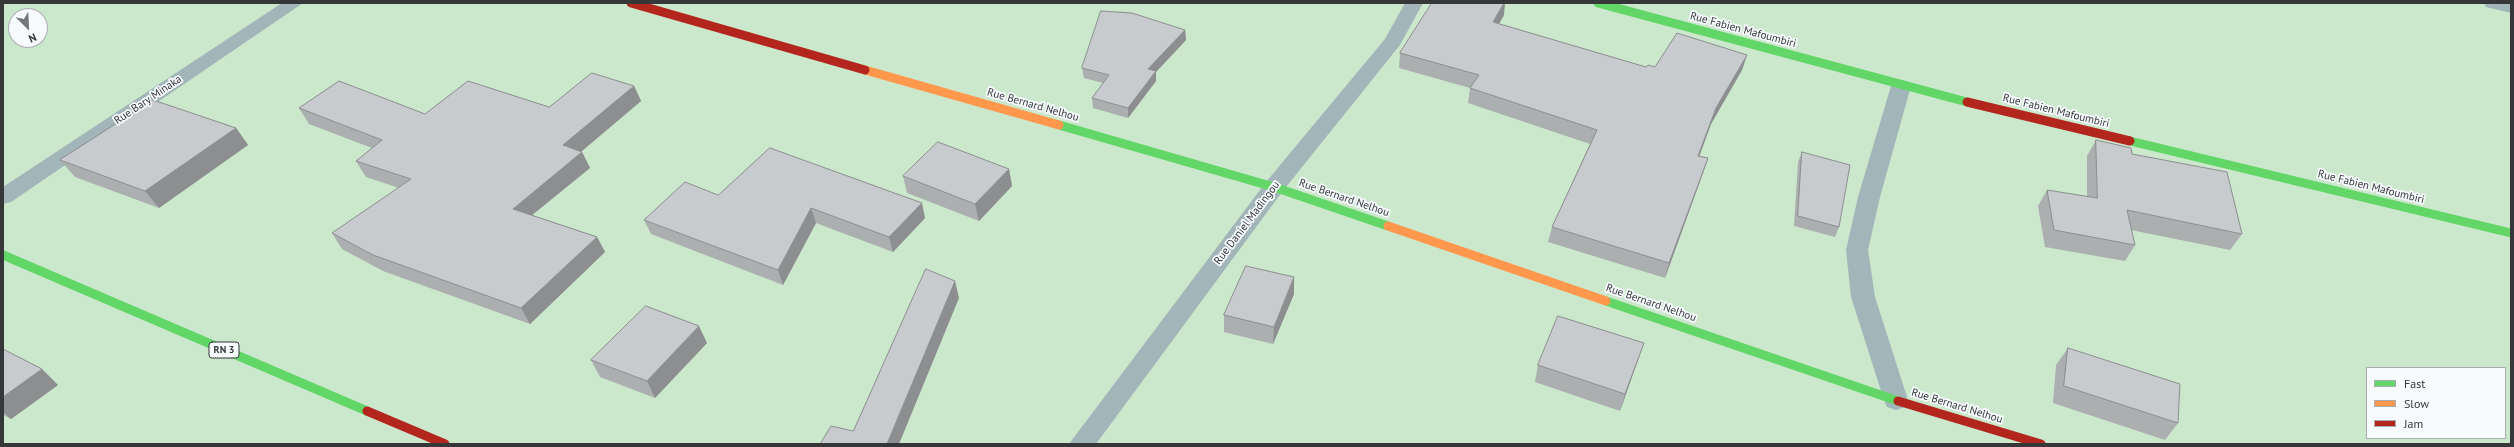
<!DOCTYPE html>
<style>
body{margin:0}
#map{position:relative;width:2514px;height:447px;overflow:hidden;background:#ebeef0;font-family:"PT Sans",sans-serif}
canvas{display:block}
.frame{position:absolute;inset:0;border:4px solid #353739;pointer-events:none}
.legend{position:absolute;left:2366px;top:367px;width:140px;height:72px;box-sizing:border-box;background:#f7fbfe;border:1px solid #a9adaf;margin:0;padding:5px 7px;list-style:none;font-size:12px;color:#353739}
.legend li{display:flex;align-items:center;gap:8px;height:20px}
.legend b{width:20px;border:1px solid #a9adaf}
.north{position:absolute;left:8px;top:8px;width:40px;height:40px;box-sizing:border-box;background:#f7fbfe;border:1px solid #a9adaf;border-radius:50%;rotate:156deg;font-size:11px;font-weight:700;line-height:16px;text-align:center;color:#353739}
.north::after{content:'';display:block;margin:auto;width:14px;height:18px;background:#757779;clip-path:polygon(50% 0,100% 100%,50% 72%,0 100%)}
</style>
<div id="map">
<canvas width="2514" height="447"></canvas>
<div class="frame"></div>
<ul class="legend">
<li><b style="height:5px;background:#63d668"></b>Fast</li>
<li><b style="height:5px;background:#ff974d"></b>Slow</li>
<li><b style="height:5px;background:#b3261e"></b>Jam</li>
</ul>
<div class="north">N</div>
</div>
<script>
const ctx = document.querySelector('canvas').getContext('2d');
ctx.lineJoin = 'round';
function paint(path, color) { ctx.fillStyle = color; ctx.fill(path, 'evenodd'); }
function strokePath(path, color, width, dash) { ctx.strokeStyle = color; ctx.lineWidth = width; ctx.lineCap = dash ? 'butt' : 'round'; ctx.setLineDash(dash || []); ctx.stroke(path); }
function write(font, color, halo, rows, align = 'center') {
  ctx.font = font + ' "PT Sans",sans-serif'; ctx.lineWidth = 3.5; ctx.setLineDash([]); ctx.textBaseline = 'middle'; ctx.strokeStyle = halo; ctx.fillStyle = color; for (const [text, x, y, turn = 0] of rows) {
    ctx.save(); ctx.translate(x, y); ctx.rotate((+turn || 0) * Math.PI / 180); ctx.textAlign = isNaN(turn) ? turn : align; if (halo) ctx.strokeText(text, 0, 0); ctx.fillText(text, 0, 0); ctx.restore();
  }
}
paint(new Path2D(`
 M3,3H2511V444H3ZM16,16H40V40H16ZM2367,368H2505V438H2367Z`), '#cbe7cc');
paint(new Path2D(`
 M282,3H303L11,202L3,204V187Z
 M1405,3H1423L1400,45L1282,192L1096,444H1069L1266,182L1385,39Z
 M2484,3H2511V13L2486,7Z
 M1901,80L1908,82L1911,86L1880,197L1868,250L1875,297L1908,400L1905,407L1896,410L1887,407L1884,400L1851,297L1846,250L1858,197L1891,86L1894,82Z`), '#a2b6b9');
strokePath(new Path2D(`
 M1598,3L1967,102
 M1059,125L1274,187L1388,226
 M2130,141L2511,233
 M3,255L367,411
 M1606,301L1898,401`), '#63d668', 9);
strokePath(new Path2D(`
 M865,70L1059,125
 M1388,226L1606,301`), '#ff974d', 9);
strokePath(new Path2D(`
 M631,3L865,70
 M1967,102L2130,141
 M1898,401L2041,444
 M367,411L445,444`), '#b3261e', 9);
paint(new Path2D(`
 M1504,15L1499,24L1646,67H1655L1747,55L1742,70L1711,124L1699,156L1708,158L1703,173L1665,278L1548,242L1552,227L1590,144L1468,103L1470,88L1399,68L1400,53Z
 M1185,30L1186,40L1156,72V81L1128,118L1093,108L1092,98L1103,83L1084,78L1082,68Z
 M634,86L641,101L581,152H582L590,168L532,215L597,237L605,252L530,324L383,271L342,249L332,233L399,188L366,177L356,161L372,148L309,124L299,108L425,114L549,107Z
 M236,128L248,145L159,208L75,177L60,160Z
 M2096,140L2132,154L2242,234L2230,250L2131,230L2135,245L2125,261L2045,247L2038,206L2047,190L2087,197V156Z
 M1802,152L1839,227L1835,237L1794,226L1798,162Z
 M1009,169L1012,186L979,221L907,193L903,176Z
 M718,195L925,218L893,252L816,223L783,285L651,234L644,220Z
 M1294,277V294L1273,344L1224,332V315Z
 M707,343L655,398L600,377L591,360Z
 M2068,348L2178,423L2165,440L2053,403L2056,365Z
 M3,349L58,385L11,419L3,415Z
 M1638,360L1620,411L1535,382L1538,365Z`), '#acafb0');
paint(new Path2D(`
 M1504,3H1505L1504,15L1491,37L1493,22Z
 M1185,30L1186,40L1156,72V81L1128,118V108L1148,69Z
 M1747,55L1742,70L1711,124L1694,171L1698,156L1716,108Z
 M634,86L641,101L570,161L563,145Z
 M236,128L248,145L159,208L145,191Z
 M582,152L590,168L521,224L513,209Z
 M1708,158L1703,173L1665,278L1669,263Z
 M1009,169L1012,186L979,221L975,204Z
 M922,203L925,218L893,252L889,237Z
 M811,208L816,223L783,285L778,270Z
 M597,237L605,252L530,324L521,308Z
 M1294,277V294L1273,344L1274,327Z
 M955,281L959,298L899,444H887Z
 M699,326L707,343L655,398L647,381Z
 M1644,343L1620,411L1625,394Z
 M42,369L58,385L11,419L3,412V397Z`), '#8c8e90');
const building = new Path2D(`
 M1432,3H1504L1493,22L1646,67L1648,65L1655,67L1677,33L1747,55L1716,108L1698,156L1708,158L1669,263L1552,227L1597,130L1470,88L1479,75L1400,53Z
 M1101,11L1132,13L1185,30L1148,69L1156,71L1128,108L1092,98L1109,75L1082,68Z
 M592,73L634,86L563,145L582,152L513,209L597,237L521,308L373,255L332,233L411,179L356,161L382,140L299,108L339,81L425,114L468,81L549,107Z
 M153,100L236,128L145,191L60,160Z
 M2096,140L2131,148L2132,154L2227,172L2242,234L2127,210L2135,245L2054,230L2047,190L2097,198Z
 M938,142L1009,169L975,204L903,176Z
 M770,148L922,203L889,237L811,208L778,270L644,220L685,182L718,195Z
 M1802,152L1850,165L1839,227L1798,216Z
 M1246,266L1294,277L1274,327L1224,315Z
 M926,269L955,281L887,444H820L831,426L853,431Z
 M646,306L699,326L647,381L591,360Z
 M1558,316L1644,343L1625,394L1538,365Z
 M2068,348L2180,384L2178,423L2064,386Z
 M3,349L42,369L3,397Z`);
paint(building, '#c8cbcd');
strokePath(building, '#8c8e90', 1);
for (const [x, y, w] of [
 [224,350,30]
]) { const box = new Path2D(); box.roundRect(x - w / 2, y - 8, w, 16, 3); ctx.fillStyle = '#f7fbfe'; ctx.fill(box); strokePath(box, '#353739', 1); }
write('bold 10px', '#353739', null, [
 ["RN 3",224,350]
]);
write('11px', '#353739', '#f7fbfe', [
 ["Rue Fabien Mafoumbiri",1743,30,15],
 ["Rue Bary Minaka",148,100,-34],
 ["Rue Bernard Nelhou",1033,105,16],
 ["Rue Fabien Mafoumbiri",2056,111,14],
 ["Rue Fabien Mafoumbiri",2371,187,14],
 ["Rue Bernard Nelhou",1344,198,19],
 ["Rue Daniel Madingou",1247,223,-53],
 ["Rue Bernard Nelhou",1651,303,19],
 ["Rue Bernard Nelhou",1957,406,17]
]);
</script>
